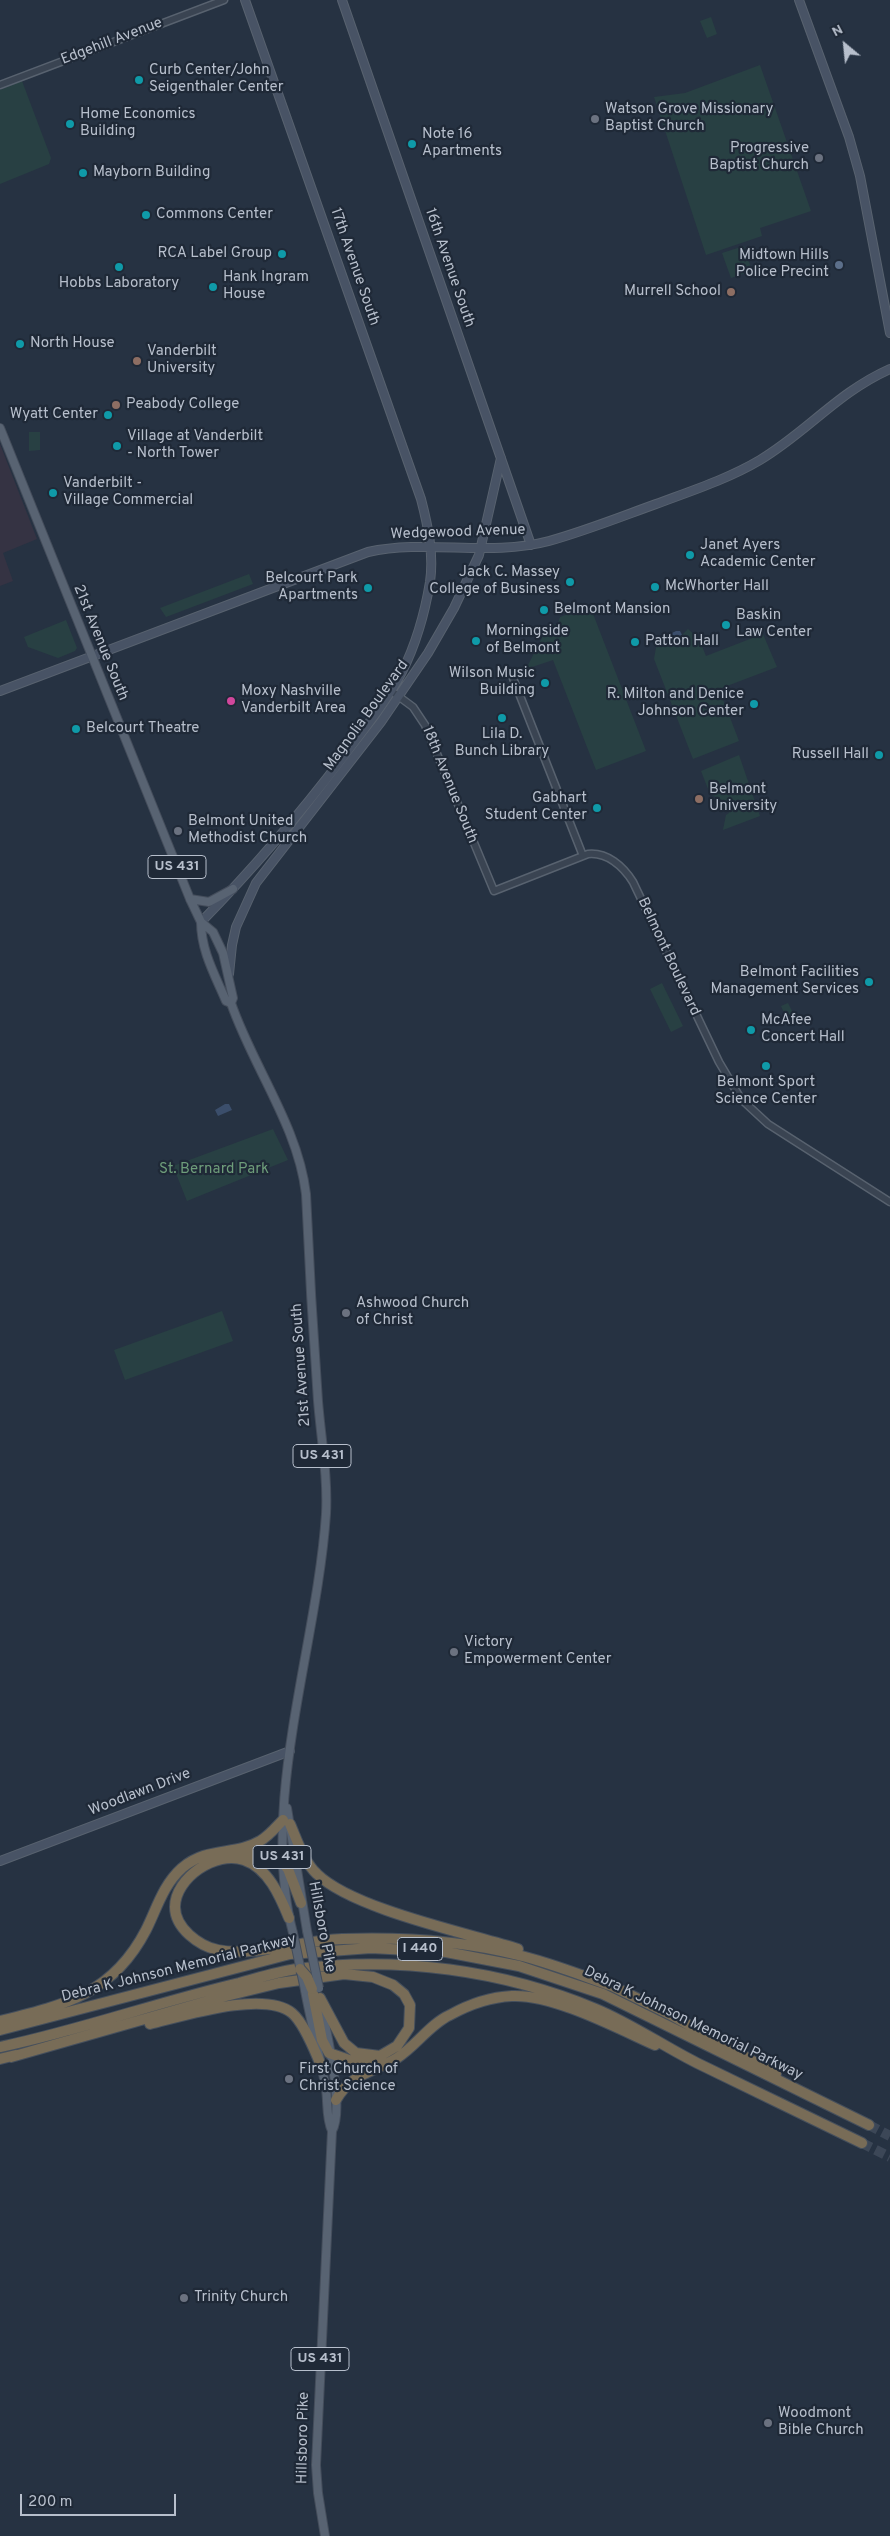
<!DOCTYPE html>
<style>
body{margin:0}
#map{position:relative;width:890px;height:2536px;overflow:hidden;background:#263242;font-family:Overpass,sans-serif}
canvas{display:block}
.north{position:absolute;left:820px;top:20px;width:50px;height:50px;-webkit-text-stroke:4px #1f2937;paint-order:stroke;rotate:332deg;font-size:14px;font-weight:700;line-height:20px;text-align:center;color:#b7bfcc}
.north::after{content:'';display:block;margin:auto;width:18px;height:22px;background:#b7bfcc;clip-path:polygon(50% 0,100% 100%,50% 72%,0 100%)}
.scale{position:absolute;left:20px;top:2494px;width:156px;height:22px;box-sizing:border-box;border:2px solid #b7bfcc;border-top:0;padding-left:6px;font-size:15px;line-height:18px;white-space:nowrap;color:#b7bfcc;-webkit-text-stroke:4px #1f2937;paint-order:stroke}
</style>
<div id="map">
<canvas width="890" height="2536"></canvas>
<div class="north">N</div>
<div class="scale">200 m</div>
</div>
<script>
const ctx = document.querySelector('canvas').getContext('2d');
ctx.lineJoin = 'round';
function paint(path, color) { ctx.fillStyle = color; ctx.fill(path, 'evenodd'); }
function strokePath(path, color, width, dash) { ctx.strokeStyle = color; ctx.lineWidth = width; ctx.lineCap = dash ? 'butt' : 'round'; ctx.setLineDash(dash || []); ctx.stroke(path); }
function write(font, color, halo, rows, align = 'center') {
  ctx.font = font + ' Overpass,sans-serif'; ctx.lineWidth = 4.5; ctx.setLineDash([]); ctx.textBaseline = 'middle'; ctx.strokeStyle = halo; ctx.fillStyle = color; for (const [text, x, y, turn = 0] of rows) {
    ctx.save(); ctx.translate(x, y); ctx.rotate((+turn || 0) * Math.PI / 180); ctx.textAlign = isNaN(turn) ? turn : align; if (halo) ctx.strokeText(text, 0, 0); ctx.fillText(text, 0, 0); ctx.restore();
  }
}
paint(new Path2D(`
 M0,444L37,539L3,553L13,581L0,586Z`), '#353343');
paint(new Path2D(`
 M711,17L717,34L707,38L700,21Z
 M760,65L811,211L760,228L762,236L706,255L654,97L685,93Z
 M22,81L51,158L49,164L0,184V90Z
 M744,246L752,271L731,278L722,253Z
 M29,432H40V450L29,451Z
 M249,574L253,584L166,617L160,608Z
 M590,606L646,751L596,770L553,660L529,668L528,665L547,628L558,623L560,617Z
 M66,620L77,648L75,651L58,658L28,647L24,637Z
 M760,627L777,667L719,689L739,741L693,759L654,659L657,642H675L688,629L699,639L706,656L755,637L757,633L756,628Z
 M739,755L760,816L723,830L726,815L729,813L725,802L710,794L701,771Z
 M662,983L683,1026L671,1032L650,989Z
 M788,1003L797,1021L789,1024L781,1006Z
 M273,1129L288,1160L187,1201L173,1166Z
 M222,1311L233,1341L125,1380L114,1350Z`), '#284043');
paint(new Path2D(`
 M676,631H680L682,635L674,641L665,642L664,637Z
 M225,1104H229L232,1110L218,1116L215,1110Z`), '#3b4e6b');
strokePath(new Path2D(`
 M869,2125L890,2136
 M862,2143L890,2157`), '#3c4757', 10, [10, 5]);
const tertiary = new Path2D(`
 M0,85L224,0
 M511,673L583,856
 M390,690L413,707L425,725L494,891L588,854C607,852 623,866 633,882L719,1062L741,1099L768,1124L890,1202`);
const secondary = new Path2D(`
 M342,0L531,545
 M799,0L849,137L860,176L890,333
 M0,691L368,552C428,539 489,557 549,541C585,531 620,517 656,504C691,491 728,479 760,460C807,432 838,392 890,369
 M201,922C252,870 300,814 344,756C364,729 387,701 402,672C416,644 425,612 430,582C434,554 428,526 421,499L245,0
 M229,974L232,945L236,927L256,883L381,722L428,653L454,608L479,555L501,458
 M0,1861L290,1751`);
const primary = new Path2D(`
 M0,428L190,899L201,922L213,932L223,953L233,998L231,1003
 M190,899L209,902L233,889
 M201,922C201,951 215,975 226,1001L231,1003C253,1067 298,1126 306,1194C309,1263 313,1332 318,1401C321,1438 328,1477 326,1514C317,1647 259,1804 293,1933
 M287,1808L307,1931
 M305,1990C311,2023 320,2056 326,2089C328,2103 326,2118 332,2131L316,2465L318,2493L325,2536
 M321,2003C326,2031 345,2109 332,2131`);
const motorway = new Path2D(`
 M290,1824C297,1840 304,1862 317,1874C353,1909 467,1933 518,1949
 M237,1851L282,1862L288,1869L301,1903
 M289,1918C280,1896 268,1868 244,1860C216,1850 175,1878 175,1907C175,1928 199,1946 218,1950C253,1957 305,1940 342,1939C401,1937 460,1940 518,1955C551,1963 583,1976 615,1987
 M610,1985L669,2014L776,2074
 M312,1989L322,2040L329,2053L352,2061L382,2062
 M0,2021C65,2005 113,1994 146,1930C157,1908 163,1885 182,1868C208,1846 235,1856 260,1841C269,1836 276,1827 283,1820
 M150,2024C183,2016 264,1990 292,2013C304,2023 314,2049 320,2063
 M0,2030L290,1954L371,1948L446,1952L519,1966L603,1994L869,2125
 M0,2047C81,2030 158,2002 239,1983C258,1978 277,1972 296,1969C399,1956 502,1970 596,2009C632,2024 663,2046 697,2063C752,2090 807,2116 862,2143
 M11,2057L222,1997L279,1983L344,1974L373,1977L393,1985L404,1994L410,2005L409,2028L397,2046L380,2056L356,2053L344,2043L320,1998
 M0,2059L16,2055
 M336,2100C350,2074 374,2072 397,2058C416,2046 430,2024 450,2015C468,2005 491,1997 512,1996C553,1994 617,2028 655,2045`);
strokePath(tertiary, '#58626f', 9);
strokePath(secondary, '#58626f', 10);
strokePath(primary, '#444d5b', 10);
strokePath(motorway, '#454f5c', 12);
strokePath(tertiary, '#3a4452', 6);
strokePath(secondary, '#485365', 8);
strokePath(primary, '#586372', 8);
strokePath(motorway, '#786c57', 10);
const primaryBridge = new Path2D(`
 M307,1931L319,1988
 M293,1933L305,1990`);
const motorwayBridge = new Path2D(`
 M300,1969L307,1977L312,1989`);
strokePath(primaryBridge, '#444d5b', 10, []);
strokePath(motorwayBridge, '#454f5c', 12, []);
strokePath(primaryBridge, '#586372', 8);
strokePath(motorwayBridge, '#786c57', 10);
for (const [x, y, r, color] of [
 [139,80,5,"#0f9aa8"],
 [595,119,5,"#6b7280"],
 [70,124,5,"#0f9aa8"],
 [412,144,5,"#0f9aa8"],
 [819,158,5,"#6b7280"],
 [83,173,5,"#0f9aa8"],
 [146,215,5,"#0f9aa8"],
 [282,254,5,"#0f9aa8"],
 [839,265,5,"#5c6f8a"],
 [119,267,5,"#0f9aa8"],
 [213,287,5,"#0f9aa8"],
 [731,292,5,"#8d6e63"],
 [20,344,5,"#0f9aa8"],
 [137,361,5,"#8d6e63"],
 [116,405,5,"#8d6e63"],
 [108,415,5,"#0f9aa8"],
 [117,446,5,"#0f9aa8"],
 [53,493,5,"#0f9aa8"],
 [690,555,5,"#0f9aa8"],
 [570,582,5,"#0f9aa8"],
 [655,587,5,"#0f9aa8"],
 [368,588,5,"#0f9aa8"],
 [544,610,5,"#0f9aa8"],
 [726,625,5,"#0f9aa8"],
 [476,641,5,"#0f9aa8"],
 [635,642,5,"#0f9aa8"],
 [545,683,5,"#0f9aa8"],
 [231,701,5,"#d1479c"],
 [754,704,5,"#0f9aa8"],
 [502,718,5,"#0f9aa8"],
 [76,729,5,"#0f9aa8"],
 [879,755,5,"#0f9aa8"],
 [699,799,5,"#8d6e63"],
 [597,808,5,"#0f9aa8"],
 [178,831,5,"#6b7280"],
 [869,982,5,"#0f9aa8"],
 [751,1030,5,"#0f9aa8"],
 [766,1066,5,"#0f9aa8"],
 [346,1313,5,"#6b7280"],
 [454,1652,5,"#6b7280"],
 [289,2079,5,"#6b7280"],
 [184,2298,5,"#6b7280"],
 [768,2423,5,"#6b7280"]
]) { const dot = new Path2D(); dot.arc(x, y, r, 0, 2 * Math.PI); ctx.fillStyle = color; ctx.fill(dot); strokePath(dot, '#1f2937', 2); }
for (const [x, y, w] of [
 [177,867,58],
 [322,1456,58],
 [282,1857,58],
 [420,1949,45],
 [320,2359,58]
]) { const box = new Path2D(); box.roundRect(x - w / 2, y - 11.5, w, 23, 4); ctx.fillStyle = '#1f2937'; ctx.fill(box); strokePath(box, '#b7bfcc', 1); }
write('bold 14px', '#b7bfcc', null, [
 ["US 431",177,867],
 ["US 431",322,1456],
 ["US 431",282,1857],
 ["I 440",420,1949],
 ["US 431",320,2359]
]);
write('15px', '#b7bfcc', '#1f2937', [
 ["Edgehill Avenue",112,42,-21],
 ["17th Avenue South",354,267,71],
 ["16th Avenue South",449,268,71],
 ["Wedgewood Avenue",458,533,-2],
 ["21st Avenue South",100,643,68],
 ["Magnolia Boulevard",367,716,-54],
 ["18th Avenue South",449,785,68],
 ["Belmont Boulevard",668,957,65],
 ["21st Avenue South",302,1365,-94],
 ["Woodlawn Drive",140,1793,-21],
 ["Hillsboro Pike",321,1927,79],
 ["Debra K Johnson Memorial Parkway",179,1969,-14],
 ["Debra K Johnson Memorial Parkway",693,2024,26],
 ["Hillsboro Pike",304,2438,-89]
]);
write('15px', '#b7bfcc', '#1f2937', [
 ["Curb Center/John",149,71],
 ["Seigenthaler Center",149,88],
 ["Watson Grove Missionary",605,110],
 ["Baptist Church",605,127],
 ["Home Economics",80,115],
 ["Building",80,132],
 ["Note 16",422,135],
 ["Apartments",422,152],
 ["Progressive",809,149,"right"],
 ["Baptist Church",809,166,"right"],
 ["Mayborn Building",93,173],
 ["Commons Center",156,215],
 ["RCA Label Group",272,254,"right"],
 ["Midtown Hills",829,256,"right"],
 ["Police Precint",829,273,"right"],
 ["Hank Ingram",223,278],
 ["House",223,295],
 ["Hobbs Laboratory",119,284,"center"],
 ["Murrell School",721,292,"right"],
 ["North House",30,344],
 ["Vanderbilt",147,352],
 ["University",147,369],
 ["Peabody College",126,405],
 ["Wyatt Center",98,415,"right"],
 ["Village at Vanderbilt",127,437],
 ["- North Tower",127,454],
 ["Vanderbilt -",63,484],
 ["Village Commercial",63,501],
 ["Janet Ayers",700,546],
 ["Academic Center",700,563],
 ["Jack C. Massey",560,573,"right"],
 ["College of Business",560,590,"right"],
 ["Belcourt Park",358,579,"right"],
 ["Apartments",358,596,"right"],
 ["McWhorter Hall",665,587],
 ["Belmont Mansion",554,610],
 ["Baskin",736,616],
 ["Law Center",736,633],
 ["Morningside",486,632],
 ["of Belmont",486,649],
 ["Patton Hall",645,642],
 ["Wilson Music",535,674,"right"],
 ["Building",535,691,"right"],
 ["Moxy Nashville",241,692],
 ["Vanderbilt Area",241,709],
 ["R. Milton and Denice",744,695,"right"],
 ["Johnson Center",744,712,"right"],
 ["Belcourt Theatre",86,729],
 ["Lila D.",502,735,"center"],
 ["Bunch Library",502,752,"center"],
 ["Russell Hall",869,755,"right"],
 ["Belmont",709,790],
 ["University",709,807],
 ["Gabhart",587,799,"right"],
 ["Student Center",587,816,"right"],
 ["Belmont United",188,822],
 ["Methodist Church",188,839],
 ["Belmont Facilities",859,973,"right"],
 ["Management Services",859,990,"right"],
 ["McAfee",761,1021],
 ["Concert Hall",761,1038],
 ["Belmont Sport",766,1083,"center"],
 ["Science Center",766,1100,"center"],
 ["Ashwood Church",356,1304],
 ["of Christ",356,1321],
 ["Victory",464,1643],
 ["Empowerment Center",464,1660],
 ["First Church of",299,2070],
 ["Christ Science",299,2087],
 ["Trinity Church",194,2298],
 ["Woodmont",778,2414],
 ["Bible Church",778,2431]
], 'left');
write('15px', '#6e9d7a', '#1f2937', [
 ["St. Bernard Park",214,1170]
]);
</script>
